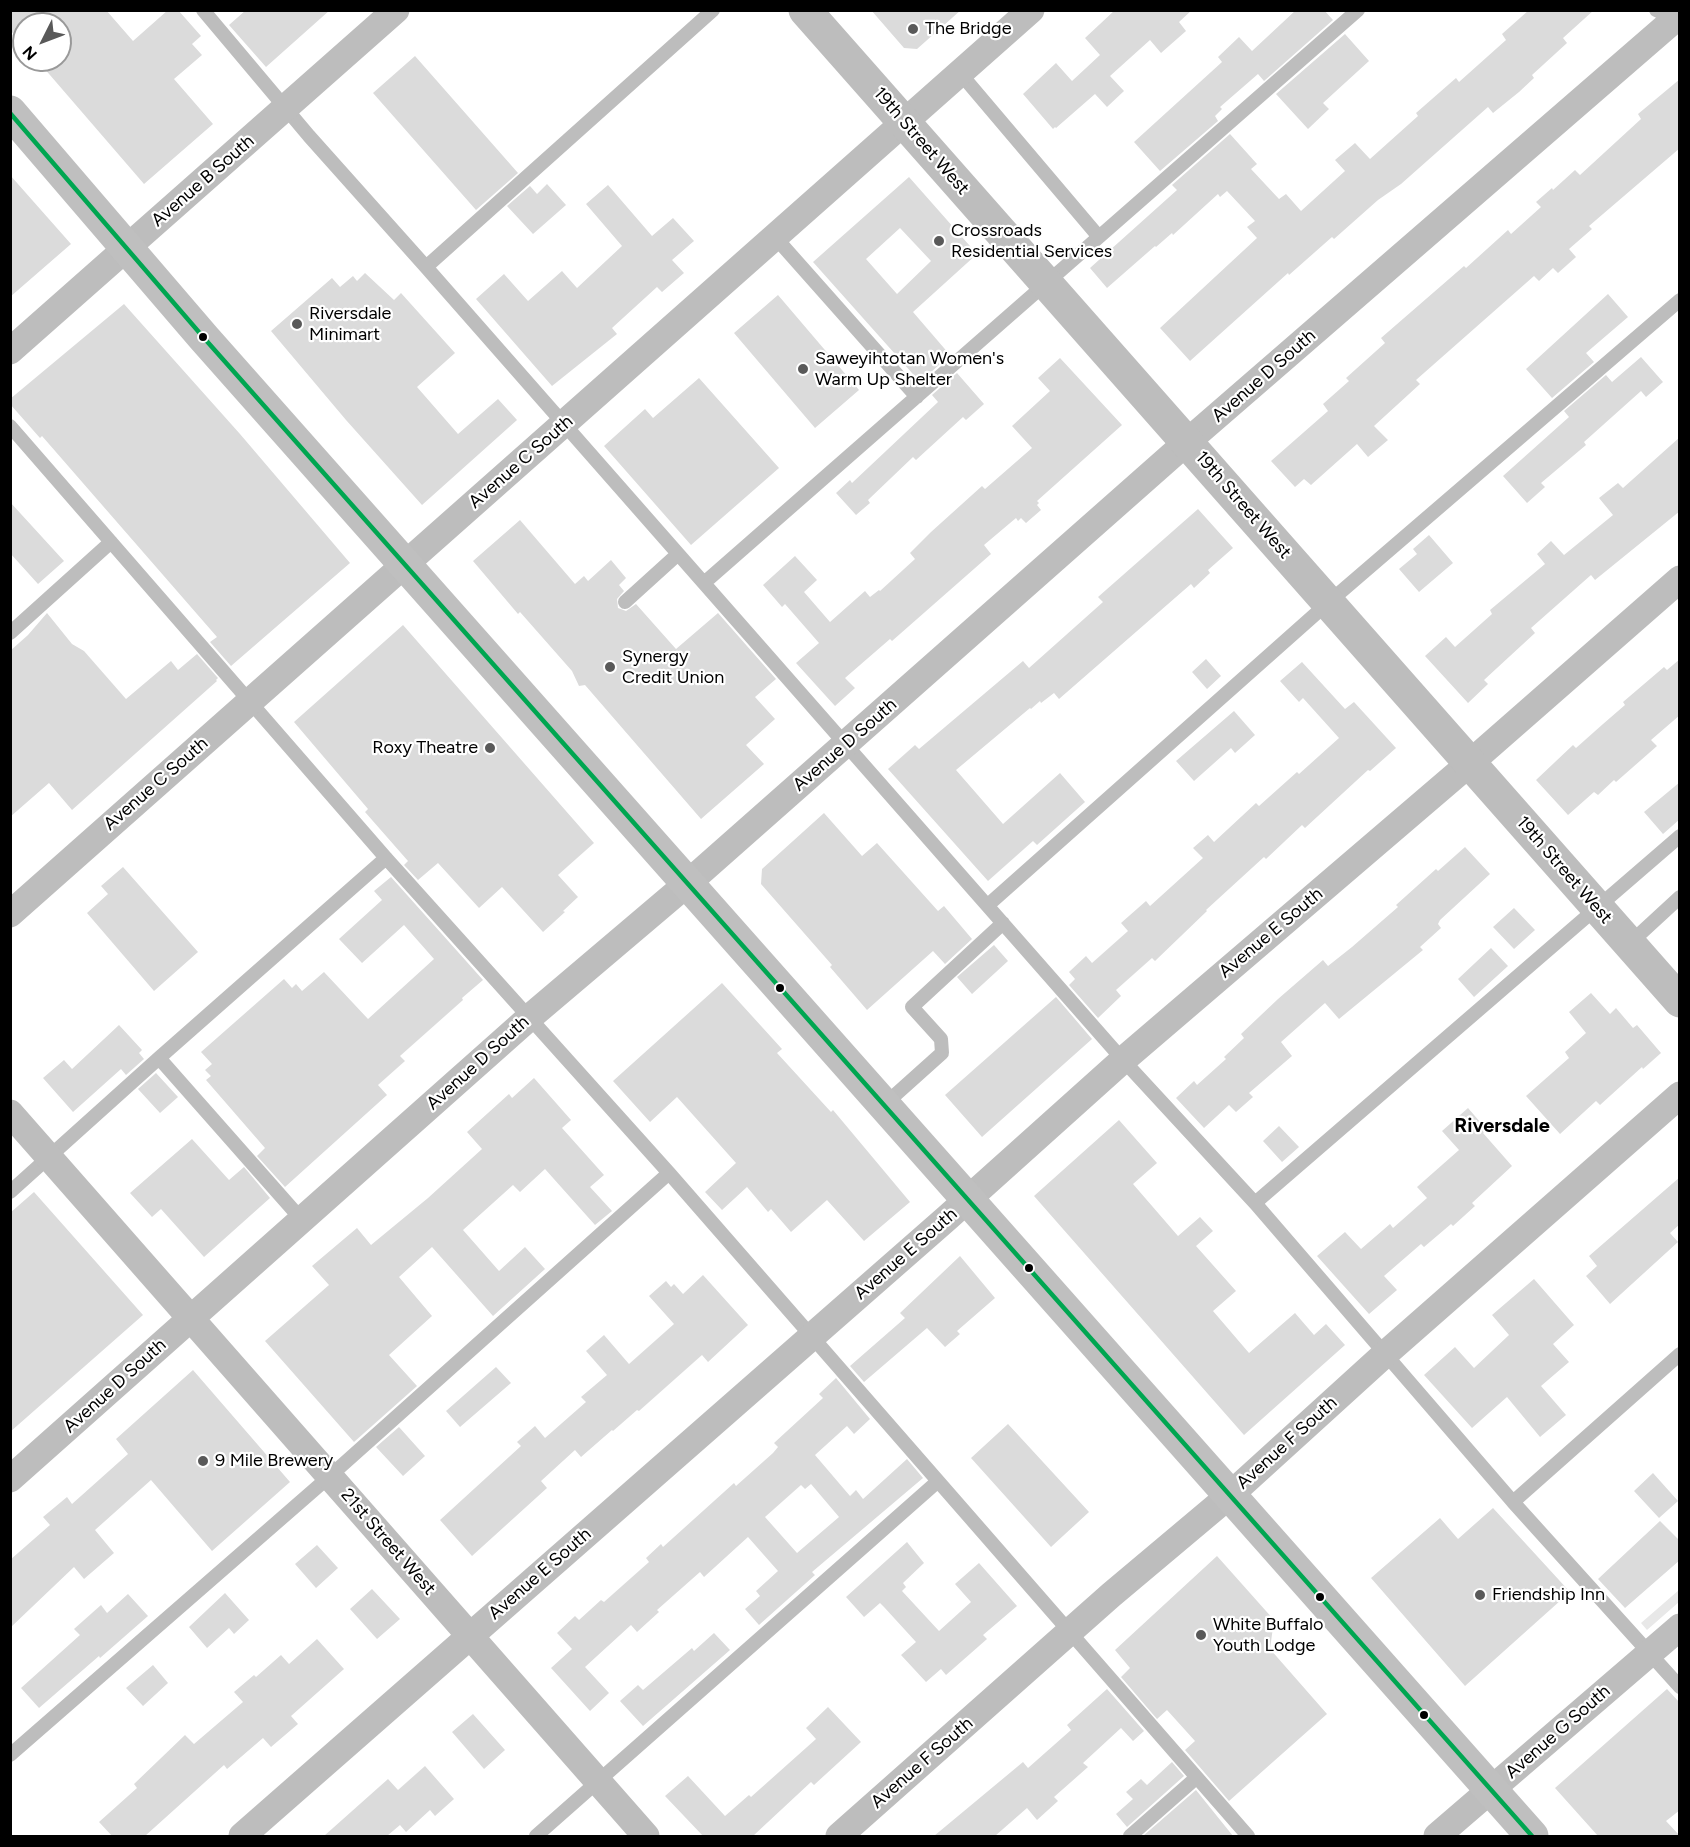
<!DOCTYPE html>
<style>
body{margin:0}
#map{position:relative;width:1690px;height:1847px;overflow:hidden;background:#fff;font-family:Figtree,sans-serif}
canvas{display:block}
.frame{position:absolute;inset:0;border:12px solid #000;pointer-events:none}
.north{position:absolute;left:12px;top:12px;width:60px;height:60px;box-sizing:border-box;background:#fff;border:2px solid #999;border-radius:50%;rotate:228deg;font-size:16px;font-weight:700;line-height:24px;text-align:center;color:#000}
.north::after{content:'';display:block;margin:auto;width:21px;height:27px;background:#595959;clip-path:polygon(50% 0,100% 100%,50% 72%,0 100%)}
</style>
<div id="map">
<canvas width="1690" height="1847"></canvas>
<div class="frame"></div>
<div class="north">N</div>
</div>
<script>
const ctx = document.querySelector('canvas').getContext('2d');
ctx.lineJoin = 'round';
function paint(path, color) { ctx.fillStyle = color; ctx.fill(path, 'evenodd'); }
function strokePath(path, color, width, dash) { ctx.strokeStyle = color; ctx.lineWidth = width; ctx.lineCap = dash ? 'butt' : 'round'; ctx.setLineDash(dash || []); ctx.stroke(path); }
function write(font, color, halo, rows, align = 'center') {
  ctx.font = font + ' Figtree,sans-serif'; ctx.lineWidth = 4.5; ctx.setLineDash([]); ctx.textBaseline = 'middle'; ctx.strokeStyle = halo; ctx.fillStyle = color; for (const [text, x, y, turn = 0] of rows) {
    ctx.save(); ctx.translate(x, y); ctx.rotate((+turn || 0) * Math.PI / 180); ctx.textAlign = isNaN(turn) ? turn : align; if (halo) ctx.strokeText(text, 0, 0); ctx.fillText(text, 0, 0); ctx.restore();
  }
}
paint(new Path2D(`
 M1679,1590V1602L1647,1630L1641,1623Z`), '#e8e8e8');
paint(new Path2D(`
 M10,10H106L133,41L168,10H178L201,36L192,44L202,55L174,79L213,124L144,184L37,60H60V24H24V45L10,30Z
 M246,10H330L266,67L229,25Z
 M871,10H961L917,49L904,48Z
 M1115,10H1192L1179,22L1186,31L1161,53L1150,40L1110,76L1124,91L1107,107L1095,94L1056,128L1055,127L1053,129L1023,94L1056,63L1072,81L1100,55L1085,38Z
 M1296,10H1324L1333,20L1264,81L1258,74L1220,107L1222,109L1215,116L1218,121L1160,171L1134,142L1222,62L1218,57L1239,37L1252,51Z
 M1529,10H1594L1563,38L1567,43L1532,75L1534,78L1519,92L1493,113L1488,107L1401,184L1378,200L1334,239L1332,237L1289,275L1288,273L1190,361L1160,328L1257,238L1247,227L1255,221L1227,191L1220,197L1218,194L1173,235L1172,233L1156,247L1155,246L1107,288L1090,268L1177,190L1172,185L1230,134L1257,164L1251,169L1279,199L1286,194L1301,211L1345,171L1335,160L1355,143L1370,159L1418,116L1416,113L1456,78L1459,82L1506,40L1502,34Z
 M1345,34L1369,61L1323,103L1329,109L1308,129L1276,94Z
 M415,56L518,173L476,210L373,93Z
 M1680,79V148L1589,226L1592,229L1569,249L1576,257L1558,273L1553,268L1539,281L1534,276L1416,380L1420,384L1374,426L1388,440L1368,457L1357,444L1311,485L1304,479L1295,487L1271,461L1328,411L1323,404L1349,381L1346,378L1385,343L1381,338L1464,266L1466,268L1508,230L1511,234L1541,207L1536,202L1552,188L1553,190L1575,170L1580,175L1641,119L1638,114Z
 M10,175L71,244L10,297Z
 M909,177L977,254L913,312L950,355L920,382L813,262ZM900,228L931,261L897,294L866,259Z
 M547,184L566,205L533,234L507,206L530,186L537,194Z
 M608,185L652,236L673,218L694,241L672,260L684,273L662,292L657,287L612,328L617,334L552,386L476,299L504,274L528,301L562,271L577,288L622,246L586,204Z
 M365,273L394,300L401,293L455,353L417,387L458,434L498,399L517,420L422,505L346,420L271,331L332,278L340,287L353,276L357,281Z
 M1608,294L1628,317L1586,353L1594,362L1552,398L1526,369Z
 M778,295L859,390L815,428L734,333Z
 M124,304L240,434L350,563L231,666L210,642L217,637L42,436L40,438L10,404V399Z
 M1641,357L1663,382L1646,397L1641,391L1584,442L1586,445L1541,483L1545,487L1527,503L1503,476L1569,417L1564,411L1606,375L1612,382Z
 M1060,358L1122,425L1037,501L1039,503L1037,505L1041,510L1026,523L1021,518L1018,521L1016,518L984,545L991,554L892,641L890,639L845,678L855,688L835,706L796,663L819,643L785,604L782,607L763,585L795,556L817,580L804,592L830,622L865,591L870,597L879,590L880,591L915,559L910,553L931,532L982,486L985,489L1032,448L1012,426L1050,391L1038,378Z
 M957,373L984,404L966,420L963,417L916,460L913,457L868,500L870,503L856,515L836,493L850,480L852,483L938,402L932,395Z
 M699,378L779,468L691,545L604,446L645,409L653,418Z
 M1680,437V511L1595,580L1591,575L1531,628L1535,633L1484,680L1488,684L1468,703L1425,656L1446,637L1455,647L1492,614L1490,610L1545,564L1537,554L1551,541L1564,555L1613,515L1599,498L1618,483L1623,488Z
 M10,502L64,561L38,584L10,553Z
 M1198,509L1233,548L1208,570L1210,573L1194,588L1191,584L1059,699L1054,693L1041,703L1040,701L1031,709L1030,708L956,770L1003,824L1060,773L1085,802L1037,845L1033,841L988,881L888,769L915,745L919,749L1023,661L1029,668L1103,602L1098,597Z
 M520,520L575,584L584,576L588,581L611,560L626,578L619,585L624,591L617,599L618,608L626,611L636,604L676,649L718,613L776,679L755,697L775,719L746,745L764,764L701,819L585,685L579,686L572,671L520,612L518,614L473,561Z
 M1429,535L1453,563L1419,592L1399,569L1417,554L1413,549Z
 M47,613L72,644L84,651L126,699L171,661L178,670L197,654L218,678L216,680L217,681L72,810L49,783L10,817V651L28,635Z
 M403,625L594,843L558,875L578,897L563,911L565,912L543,932L502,887L479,908L438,863L418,880L404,865L408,861L365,812L368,809L294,722Z
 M1206,659L1221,676L1207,689L1192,672Z
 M1680,659V715L1651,740L1657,746L1616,782L1614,780L1598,795L1594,792L1568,815L1536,780L1573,745L1576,748L1603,724L1625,705L1623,702L1664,667L1667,670Z
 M1302,662L1345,709L1354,702L1396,748L1370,771L1368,770L1305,828L1302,825L1266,859L1264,857L1206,910L1207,911L1155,961L1152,958L1116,990L1121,996L1098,1018L1069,985L1075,979L1069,972L1086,956L1092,963L1128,931L1121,923L1146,901L1150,906L1203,858L1193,848L1208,835L1214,842L1256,803L1259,806L1297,772L1299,774L1339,738L1303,698L1299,702L1280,681Z
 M1234,711L1255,735L1235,753L1231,748L1194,781L1176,761Z
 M1680,782V819L1663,834L1644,812Z
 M824,813L862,856L877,843L938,911L944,906L972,939L945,964L933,951L867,1010L830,967L832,965L761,884L762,869Z
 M1465,847L1490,874L1440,920L1438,924L1441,928L1420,947L1423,950L1339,1019L1325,1003L1281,1042L1292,1056L1249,1093L1253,1097L1236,1112L1229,1105L1204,1128L1176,1098L1194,1081L1197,1085L1226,1059L1224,1057L1244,1038L1241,1034L1278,999L1323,960L1328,966L1352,947L1398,907L1396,905L1436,869L1438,871Z
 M123,867L198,952L154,991L87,913L108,894L101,886Z
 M391,877L483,980L462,998L463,1000L400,1056L405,1061L378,1085L387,1095L285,1187L257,1156L265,1148L206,1080L211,1076L205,1070L212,1064L201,1052L284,979L292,988L296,984L302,991L324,972L368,1019L434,959L404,925L362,963L339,939L382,900L374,891Z
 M1514,908L1535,930L1514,949L1493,927Z
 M994,945L1008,961L972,994L957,977Z
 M1491,948L1508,966L1474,997L1458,979Z
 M722,983L782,1049L777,1053L831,1112L833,1110L910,1202L864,1241L827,1200L791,1232L771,1209L768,1212L747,1187L722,1210L705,1192L736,1163L677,1097L650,1122L613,1081Z
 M1591,993L1610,1014L1616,1008L1633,1028L1637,1025L1661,1053L1643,1069L1642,1067L1600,1105L1596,1101L1560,1134L1526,1096L1569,1058L1565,1052L1586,1033L1569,1012Z
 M1056,997L1092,1039L982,1137L945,1095Z
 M119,1025L142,1050L139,1053L144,1059L126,1075L121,1069L73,1112L43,1078L64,1060L72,1069Z
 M156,1073L178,1097L160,1113L138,1089Z
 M534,1078L571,1120L562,1128L604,1175L590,1187L612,1211L595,1225L545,1169L520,1192L513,1185L463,1230L499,1271L525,1247L545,1269L493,1316L432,1247L399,1277L432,1316L389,1355L417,1386L354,1442L265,1341L329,1285L312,1266L357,1228L371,1245L428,1198L482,1149L467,1132L509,1094L512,1098Z
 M1468,1108L1487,1130L1483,1133L1512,1166L1472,1203L1475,1206L1453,1226L1451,1224L1424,1247L1421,1244L1384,1276L1397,1290L1369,1314L1317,1256L1345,1232L1361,1249L1390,1224L1393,1228L1427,1198L1417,1187L1459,1150L1442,1131Z
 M1119,1120L1157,1163L1133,1184L1178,1236L1200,1217L1213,1231L1196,1246L1236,1291L1213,1311L1249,1353L1295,1313L1314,1335L1326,1324L1345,1345L1244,1435L1034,1196Z
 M1279,1126L1299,1147L1282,1162L1263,1141Z
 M192,1139L229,1180L244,1167L270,1198L204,1257L161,1209L152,1217L130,1193Z
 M1680,1177V1224L1670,1233L1678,1242L1610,1304L1586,1276L1597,1266L1589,1256Z
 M34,1192L143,1315L10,1432V1213Z
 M960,1256L995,1298L957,1331L960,1334L945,1347L927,1328L864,1382L850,1366L905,1318L900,1313Z
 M703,1275L748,1325L708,1362L702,1355L639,1411L637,1410L613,1431L612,1430L581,1457L575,1450L541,1481L547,1488L472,1556L440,1520L521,1446L517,1442L535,1426L545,1438L586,1402L581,1397L607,1375L586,1351L604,1335L629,1364L674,1324L649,1296L666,1281L671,1287L674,1284L683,1294Z
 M1534,1279L1574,1325L1553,1344L1569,1362L1541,1386L1566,1415L1540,1437L1507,1397L1472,1428L1424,1375L1455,1347L1474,1368L1509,1335L1492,1315Z
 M496,1367L511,1383L460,1427L446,1411Z
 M193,1370L290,1482L212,1551L151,1480L95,1530L114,1553L84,1579L74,1567L10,1628V1560L50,1525L43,1517L67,1497L72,1504L128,1454L116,1439Z
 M836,1378L870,1419L854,1434L847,1426L815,1455L850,1496L856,1490L863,1499L907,1459L923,1478L812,1572L815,1575L759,1625L745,1609L760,1596L756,1591L778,1571L748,1537L704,1577L700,1572L657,1610L659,1612L637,1632L631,1625L585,1667L609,1693L590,1711L551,1668L572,1649L557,1633L575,1616L579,1620L601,1600L604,1602L649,1562L646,1558L661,1544L663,1547L734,1483L736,1486L773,1453L778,1447L774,1443L823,1398L819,1394ZM811,1484L839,1517L797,1553L765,1517L801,1485L805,1489Z
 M1008,1424L1089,1512L1051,1547L971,1458Z
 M399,1427L425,1456L403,1476L376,1447Z
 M1653,1473L1678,1501L1659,1518L1634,1491Z
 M1493,1508L1570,1592L1465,1686L1371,1578L1440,1518L1458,1539Z
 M1660,1521L1680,1541V1560L1625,1608L1598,1579Z
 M907,1542L924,1563L903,1583L906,1587L902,1591L939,1631L971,1602L955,1584L979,1563L1017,1606L983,1635L987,1639L946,1675L941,1669L926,1682L901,1655L916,1642L884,1607L880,1603L864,1617L846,1597Z
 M317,1545L338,1568L316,1588L295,1564Z
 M1217,1556L1274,1620L1270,1649L1327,1714L1229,1801L1185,1750L1195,1741L1167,1710L1157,1719L1121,1677L1130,1668L1115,1650Z
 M372,1589L400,1619L377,1639L350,1609Z
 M225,1593L249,1620L234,1634L229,1628L207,1648L189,1627Z
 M128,1594L148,1616L100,1658L99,1656L39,1708L21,1688L80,1635L74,1629L101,1605L107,1613Z
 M714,1633L730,1650L643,1726L620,1701L638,1685L643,1690L692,1648L694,1651Z
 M317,1639L344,1669L291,1716L298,1724L271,1747L263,1738L227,1769L224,1765L145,1836H112L99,1822L137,1788L134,1784L185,1735L194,1744L243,1702L234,1692L254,1675L256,1677L281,1655L289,1664Z
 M153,1665L168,1683L143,1706L126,1688Z
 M1107,1689L1144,1731L1133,1741L1121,1728L1083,1763L1088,1767L1054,1797L1058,1801L1037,1820L1027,1808L995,1836H934L1023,1762L1028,1768L1071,1730L1067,1725Z
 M1667,1689L1680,1703V1810L1666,1821L1680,1836H1598L1555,1788Z
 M828,1707L861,1742L814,1785L811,1782L753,1836H703L665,1796L688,1776L725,1816L749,1795L751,1797L816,1739L806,1728Z
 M473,1714L505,1750L484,1769L452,1732Z
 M1172,1762L1184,1776L1127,1827L1116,1814L1133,1799L1126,1792L1141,1779L1147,1785Z
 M425,1766L454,1799L435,1816L430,1810L406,1832L400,1825L387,1836H324L388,1779L398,1790Z
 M1196,1790L1233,1836H1143Z`), '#dbdbdb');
strokePath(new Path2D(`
 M203,10L309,136L426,267L1123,1060L1255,1203L1513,1502L1680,1687
 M1656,10L1675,19
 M960,73L1099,237
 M775,237L917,397
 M426,267L713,10
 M10,426L386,858L669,1173L1248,1836
 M704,583L1358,10
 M625,602L678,554
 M10,633L111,542
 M988,905L1329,602L1680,300
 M1629,944L1680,897
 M159,1058L302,1220
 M884,1105L942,1053L941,1039L912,1007L1003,923
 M10,1192L159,1058L386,858
 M1255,1203L1680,836
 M1513,1502L1680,1354
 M10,1755L330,1476L669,1173
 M536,1836L937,1482
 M1130,1836L1196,1778`), '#bdbdbd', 14);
strokePath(new Path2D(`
 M10,351L396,10
 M10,914L1031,10
 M10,1113L646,1836
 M10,1479L530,1017L688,883L1187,442L1675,19L1677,10
 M242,1836L947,1218L1123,1060L1470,763L1680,579
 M839,1836L1111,1595L1230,1495L1384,1355L1680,1095
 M1437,1836L1680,1627`), '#bdbdbd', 27);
strokePath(new Path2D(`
 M805,10L1680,1001`), '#bdbdbd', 33);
strokePath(new Path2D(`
 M10,112L204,338L1532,1836`), '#bfbfbf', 33);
strokePath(new Path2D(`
 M10,113L204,338L1532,1836`), '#00a651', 4.5);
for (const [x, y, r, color] of [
 [913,29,6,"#595959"],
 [939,241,6,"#595959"],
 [297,324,6,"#595959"],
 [203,337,5,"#000"],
 [803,369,6,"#595959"],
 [610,667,6,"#595959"],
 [490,748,6,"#595959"],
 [780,988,5,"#000"],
 [1029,1268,5,"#000"],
 [203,1461,6,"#595959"],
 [1480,1595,6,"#595959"],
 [1320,1597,5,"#000"],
 [1201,1635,6,"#595959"],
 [1424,1715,5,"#000"]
]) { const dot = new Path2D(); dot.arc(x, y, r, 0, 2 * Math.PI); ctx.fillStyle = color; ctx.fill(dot); strokePath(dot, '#fff', 2); }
write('18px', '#000', '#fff', [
 ["The Bridge",925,29],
 ["Crossroads",951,231],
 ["Residential Services",951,252],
 ["Riversdale",309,314],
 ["Minimart",309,335],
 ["Saweyihtotan Women's",815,359],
 ["Warm Up Shelter",815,380],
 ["Synergy",622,657],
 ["Credit Union",622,678],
 ["Roxy Theatre",478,748,"right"],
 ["9 Mile Brewery",215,1461],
 ["Friendship Inn",1492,1595],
 ["White Buffalo",1213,1625],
 ["Youth Lodge",1213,1646]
], 'left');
write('18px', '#000', '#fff', [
 ["19th Street West",921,141,49],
 ["Avenue B South",203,181,-41],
 ["Avenue D South",1264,376,-41],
 ["Avenue C South",521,462,-41],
 ["19th Street West",1243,505,49],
 ["Avenue D South",845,745,-41],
 ["Avenue C South",156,784,-41],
 ["19th Street West",1564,870,49],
 ["Avenue E South",1271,933,-40],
 ["Avenue D South",478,1063,-42],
 ["Avenue E South",906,1254,-41],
 ["Avenue D South",115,1386,-42],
 ["Avenue F South",1287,1443,-42],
 ["21st Street West",388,1542,49],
 ["Avenue E South",540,1574,-41],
 ["Avenue G South",1558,1732,-41],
 ["Avenue F South",922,1763,-41]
]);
write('bold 20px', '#000', '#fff', [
 ["Riversdale",1502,1126]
]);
</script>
